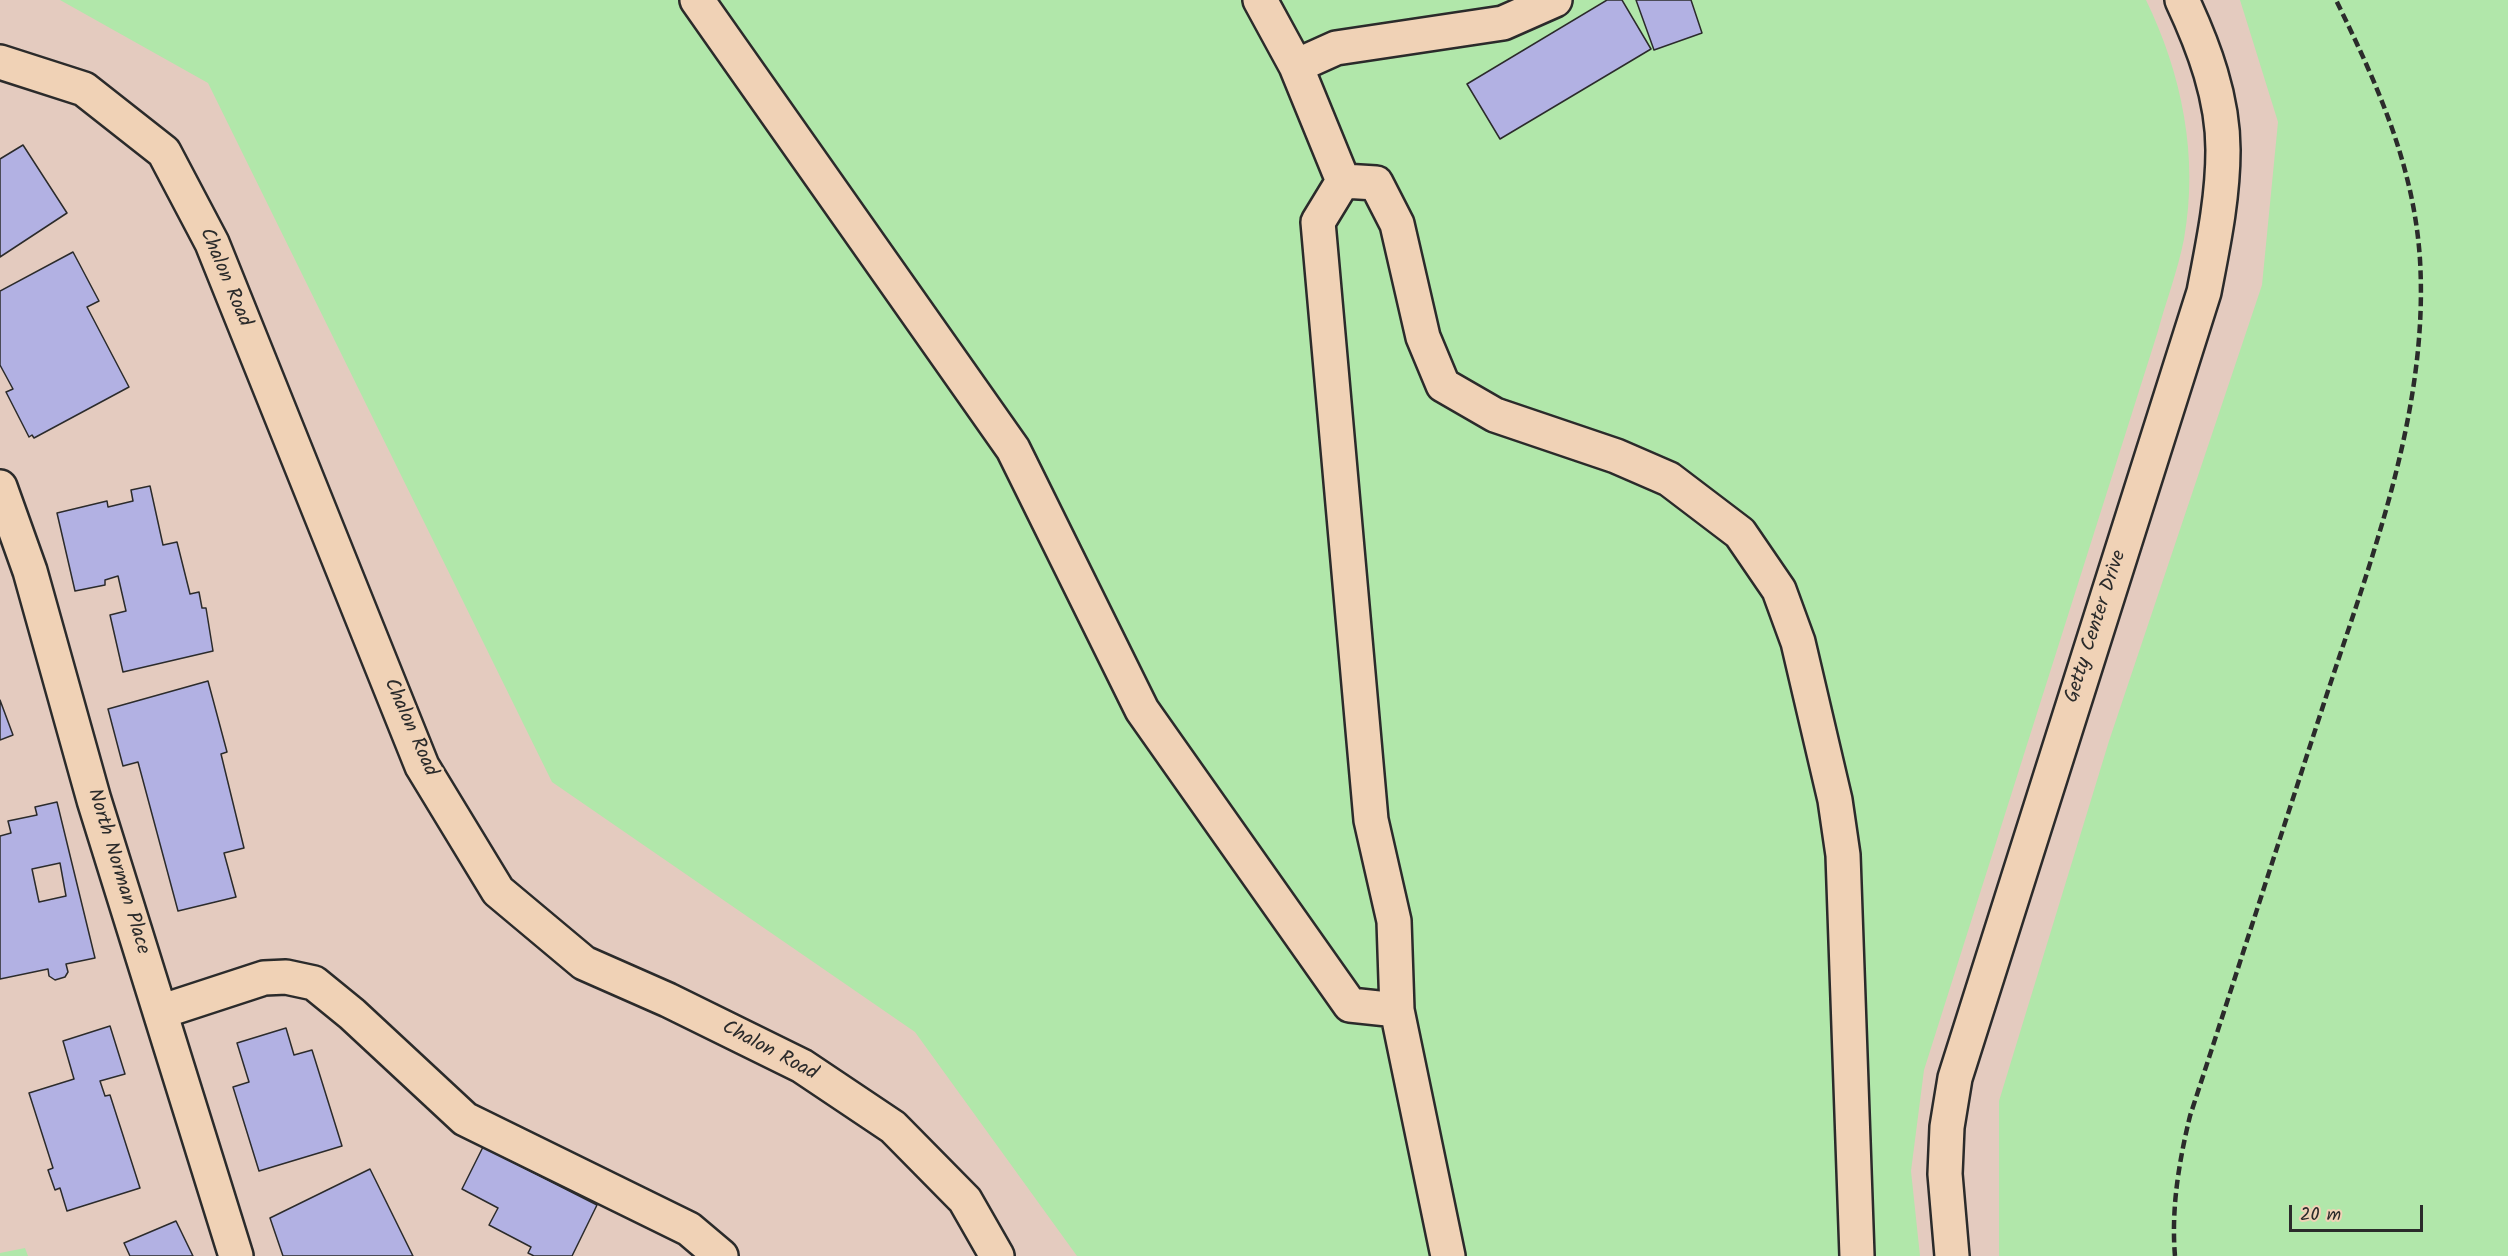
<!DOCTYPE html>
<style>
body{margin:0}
#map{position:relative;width:2508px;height:1256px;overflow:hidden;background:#e4cbbf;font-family:Kalam,sans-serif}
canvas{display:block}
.scale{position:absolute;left:2289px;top:1205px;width:134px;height:27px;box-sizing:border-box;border:3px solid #2b2b2b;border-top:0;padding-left:8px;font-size:18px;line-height:21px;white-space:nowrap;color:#2b2b2b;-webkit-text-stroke:4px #f0d2b6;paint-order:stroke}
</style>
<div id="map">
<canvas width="2508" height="1256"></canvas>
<div class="scale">20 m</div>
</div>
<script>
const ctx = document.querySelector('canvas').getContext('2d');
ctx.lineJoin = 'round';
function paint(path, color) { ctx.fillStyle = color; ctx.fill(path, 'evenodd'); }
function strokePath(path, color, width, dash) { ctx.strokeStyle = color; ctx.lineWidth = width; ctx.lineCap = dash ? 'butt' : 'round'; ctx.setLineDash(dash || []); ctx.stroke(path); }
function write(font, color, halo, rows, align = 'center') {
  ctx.font = font + ' Kalam,sans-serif'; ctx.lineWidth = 5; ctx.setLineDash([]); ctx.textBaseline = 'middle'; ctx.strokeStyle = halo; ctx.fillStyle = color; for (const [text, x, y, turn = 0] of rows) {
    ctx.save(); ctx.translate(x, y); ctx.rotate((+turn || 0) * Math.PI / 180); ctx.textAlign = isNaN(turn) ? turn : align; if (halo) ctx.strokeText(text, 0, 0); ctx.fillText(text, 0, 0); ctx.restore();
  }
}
paint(new Path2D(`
 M60,0H2146C2182,74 2199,157 2184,239C2178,270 2166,301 2158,331L1924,1070L1911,1171L1920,1256H1077L915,1032L552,782L208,83Z
 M2240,0H2508V1256H1999V1101L2109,741L2262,285L2278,122Z
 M25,1248L28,1256H0V1253Z`), '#b1e7aa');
const building = new Path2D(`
 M1607,0H1622L1651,49L1500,139L1467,84Z
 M1636,0H1691L1702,33L1654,50Z
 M23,145L67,213L0,257V159Z
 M73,252L99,301L87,307L129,387L34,438L32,435L29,437L6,392L13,389L0,365V291Z
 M150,486L163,545L177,542L190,594L199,592L202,608H206L213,651L123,672L110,615L126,611L118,576L105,580V585L75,591L57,513L107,501L108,507L133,501L131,490Z
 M208,681L227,752L221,754L244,848L224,853L236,897L178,911L138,762L123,766L108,709Z
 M0,700L13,735L0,740Z
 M57,802L95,958L66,964L68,972L65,977L55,980L49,976L48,969L0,979V836L11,833L8,821L37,815L35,807ZM60,863L66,896L39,902L32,869Z
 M110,1026L125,1074L100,1081L105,1096L110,1095L140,1188L67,1211L60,1188L55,1190L48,1170L53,1168L29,1093L74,1079L63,1041Z
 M286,1028L294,1055L312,1050L342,1146L259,1171L233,1087L249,1082L237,1043Z
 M483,1147L597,1205L572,1256H534L528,1253L531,1247L489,1225L498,1208L462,1189Z
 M370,1169L413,1256H283L270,1218Z
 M176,1221L193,1256H130L124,1243Z`);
paint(building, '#b2b1e3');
strokePath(building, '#2b2b2b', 1.5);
const minor = new Path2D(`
 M697,0L1013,449L1142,710L1350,1005L1397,1010L1448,1256
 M1260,0L1296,66L1343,181
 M0,62L84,89L164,152L212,243L422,766L498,891L584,963L668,1000L802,1066L893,1127L965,1200L997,1256
 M1296,66L1336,48L1503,23L1555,0
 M0,487L30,571L94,800L236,1256
 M1397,1010L1394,921L1371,820L1318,222L1343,181L1376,183L1397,224L1423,337L1443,385L1495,415L1616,456L1669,479L1740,533L1779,590L1798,642L1835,800L1843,855L1857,1256
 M160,1012L264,978L286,977L314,983L352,1014L465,1119L689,1229L721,1256
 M1952,1256L1945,1174L1947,1127L1955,1078L2204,292C2213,245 2223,198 2223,150C2223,98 2204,47 2182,0`);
strokePath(minor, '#2b2b2b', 38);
strokePath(minor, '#f0d2b6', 33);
strokePath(new Path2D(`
 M2175,1256C2171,1209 2179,1161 2190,1116C2235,978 2279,841 2324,703C2370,562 2429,412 2420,260C2414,165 2377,84 2336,0`), '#2b2b2b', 4.5, [9, 4.5]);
write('20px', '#2b2b2b', '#f0d2b6', [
 ["Chalon Road",224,278,67],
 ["Getty Center Drive",2097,627,-72],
 ["Chalon Road",409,728,66],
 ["North Norman Place",117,872,73],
 ["Chalon Road",769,1052,28]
]);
</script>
